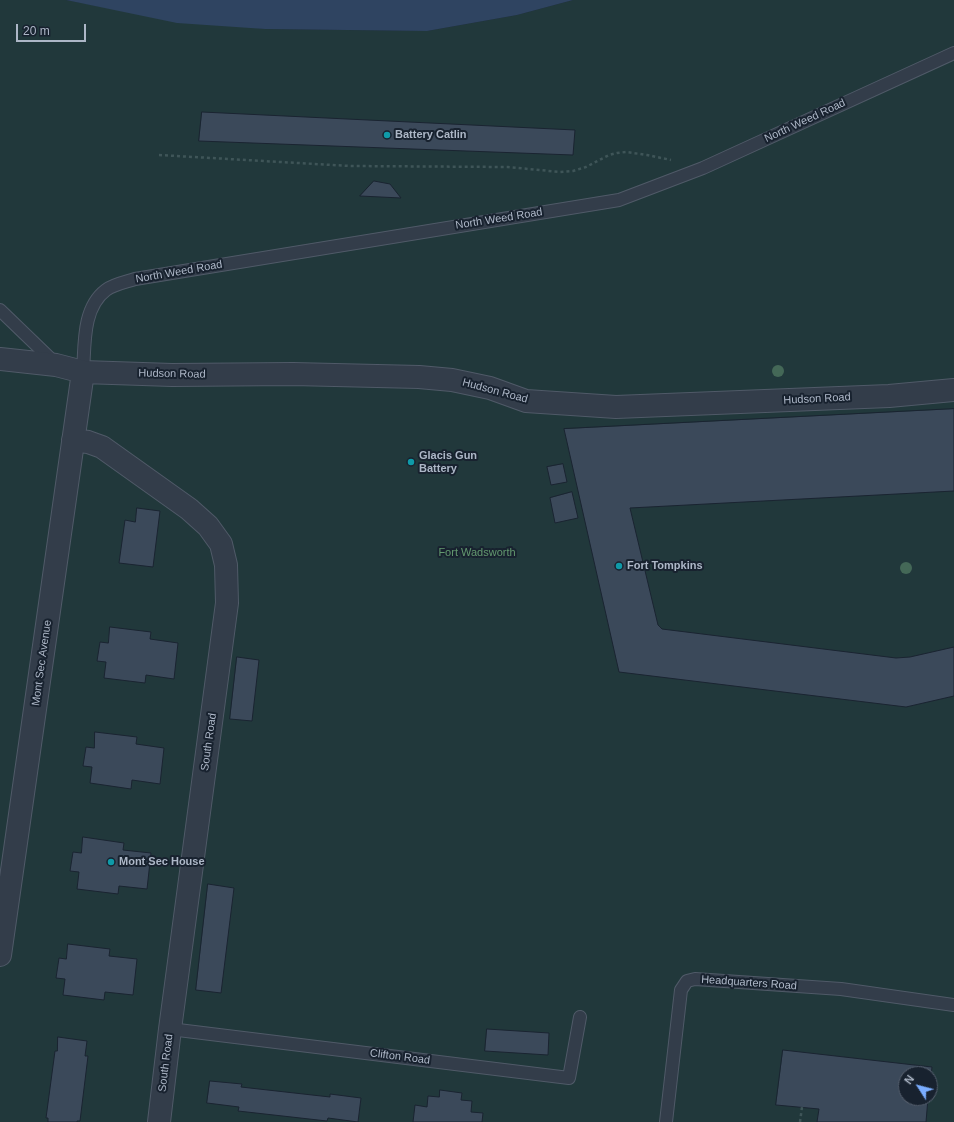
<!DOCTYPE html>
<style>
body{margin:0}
#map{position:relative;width:954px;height:1122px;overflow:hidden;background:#1f2b3a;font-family:Helvetica,sans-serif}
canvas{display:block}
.north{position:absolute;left:898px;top:1066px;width:40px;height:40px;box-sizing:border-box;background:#18222f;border:1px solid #545e6c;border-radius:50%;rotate:306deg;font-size:11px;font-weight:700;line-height:16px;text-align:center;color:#adb7c7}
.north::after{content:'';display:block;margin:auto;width:14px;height:18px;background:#7aadff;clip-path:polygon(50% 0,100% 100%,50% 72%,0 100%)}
.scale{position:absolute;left:16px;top:24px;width:70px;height:18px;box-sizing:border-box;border:2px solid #adb7c7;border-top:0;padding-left:5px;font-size:12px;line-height:14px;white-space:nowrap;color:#adb7c7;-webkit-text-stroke:3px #18222f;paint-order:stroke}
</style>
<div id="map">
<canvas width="954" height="1122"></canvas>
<div class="north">N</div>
<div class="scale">20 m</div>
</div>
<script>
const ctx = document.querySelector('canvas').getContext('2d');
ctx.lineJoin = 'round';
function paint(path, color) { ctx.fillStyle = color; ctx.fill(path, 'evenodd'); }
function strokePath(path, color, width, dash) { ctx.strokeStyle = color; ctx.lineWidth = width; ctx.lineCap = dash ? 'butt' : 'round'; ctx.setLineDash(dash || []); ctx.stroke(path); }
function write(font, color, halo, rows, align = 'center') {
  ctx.font = font + ' Helvetica,sans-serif'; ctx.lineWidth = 4; ctx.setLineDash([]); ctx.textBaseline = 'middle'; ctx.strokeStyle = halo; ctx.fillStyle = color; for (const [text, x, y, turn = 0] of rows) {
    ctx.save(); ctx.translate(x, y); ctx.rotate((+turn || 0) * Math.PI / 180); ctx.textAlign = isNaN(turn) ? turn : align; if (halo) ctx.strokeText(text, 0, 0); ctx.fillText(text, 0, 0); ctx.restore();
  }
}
paint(new Path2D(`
 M0,0H66L108,8L265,29L427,31L517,15L573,0H954V1122H0ZM906,1074H930V1098H906Z`), '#21383b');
paint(new Path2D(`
 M66,0H573L517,15L427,31L265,29L177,23Z`), '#2f4461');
const building = new Path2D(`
 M202,112L575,130L573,155L199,141Z
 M374,181L390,184L401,198L360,196Z
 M954,409V491L630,508L658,625L662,629L896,658L910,657L954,647V696L906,707L619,672L564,429Z
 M563,464L567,482L551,485L547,467Z
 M572,492L578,518L555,523L550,498Z
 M137,508L160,511L153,567L119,563L125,520L135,522Z
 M110,627L151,632L150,639L178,643L174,679L146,675L145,683L104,678L106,662L97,661L100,642L108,643Z
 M237,657L259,660L252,721L230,719Z
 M95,732L137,737L136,744L164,748L160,784L132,780L131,789L90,783L92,767L83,766L86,747L94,748Z
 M83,837L124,843L123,850L151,853L147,889L119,886L118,894L77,889L79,872L70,871L73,852L81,853Z
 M208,884L234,888L221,993L196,990Z
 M68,944L110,949L109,956L137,959L133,995L105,992L104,1000L63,995L65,979L56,978L59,958L66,959Z
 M487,1029L549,1033L548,1055L485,1051Z
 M58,1037L87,1041L85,1056H88L80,1121H77V1122H48V1118H46L55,1051H57Z
 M783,1050L932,1067L930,1085V1074H906V1098H928L926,1122H817L819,1109L776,1105Z
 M210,1081L242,1084L241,1087L330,1097V1094L361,1098L358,1122L328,1118L327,1121L238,1111L239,1107L207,1103Z
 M440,1090L462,1093L461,1100L472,1101L471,1112L483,1113L482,1122H413L415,1105L427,1107L428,1096L439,1097Z`);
paint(building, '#3b495a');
strokePath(building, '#1a2431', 1);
const lane = new Path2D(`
 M0,310L56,364
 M83,372C85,345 82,308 106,290C114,284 126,282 135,279L619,200L703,168L954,53
 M170,1029L569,1078L580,1017
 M666,1122L681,990L687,981L695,979L841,989L954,1005`);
const street = new Path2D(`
 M0,359L56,365L83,372L172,375L293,374L419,377L452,380L490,388L526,401L616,407L889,396L954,390
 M73,440L88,442L102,447L189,509L208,526L221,544L226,565L227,603L170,1029L159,1122
 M0,955L83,372`);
strokePath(lane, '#505a68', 14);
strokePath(street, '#505a68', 24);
strokePath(new Path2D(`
 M159,155L350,166L508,167L560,172L573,171L586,167L609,155L617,153L626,152L647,155L671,160
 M800,1122L802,1107`), '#3f5558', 2.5, [3, 3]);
strokePath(lane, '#333d4a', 12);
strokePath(street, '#333d4a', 22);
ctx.fillStyle = '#446857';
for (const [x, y] of [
 [778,371],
 [906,568]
]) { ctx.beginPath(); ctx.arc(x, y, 6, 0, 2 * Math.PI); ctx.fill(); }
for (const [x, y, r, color] of [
 [387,135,4,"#0f9aa8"],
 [411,462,4,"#0f9aa8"],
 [619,566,4,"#0f9aa8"],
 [111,862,4,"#0f9aa8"]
]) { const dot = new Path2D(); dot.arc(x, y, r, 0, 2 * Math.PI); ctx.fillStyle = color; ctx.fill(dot); strokePath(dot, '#18222f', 1.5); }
write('11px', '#adb7c7', '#18222f', [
 ["North Weed Road",805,121,-25],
 ["North Weed Road",499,219,-9],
 ["North Weed Road",179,272,-10],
 ["Hudson Road",172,374,1],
 ["Hudson Road",495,391,15],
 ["Hudson Road",817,399,-3],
 ["Mont Sec Avenue",42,663,-82],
 ["South Road",209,742,-82],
 ["Headquarters Road",749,983,4],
 ["Clifton Road",400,1057,7],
 ["South Road",166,1063,-83]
]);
write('bold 11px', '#adb7c7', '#18222f', [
 ["Battery Catlin",395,135],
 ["Glacis Gun",419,456],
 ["Battery",419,469],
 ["Fort Tompkins",627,566],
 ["Mont Sec House",119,862]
], 'left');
write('11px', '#63996f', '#18222f', [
 ["Fort Wadsworth",477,553]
]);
</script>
